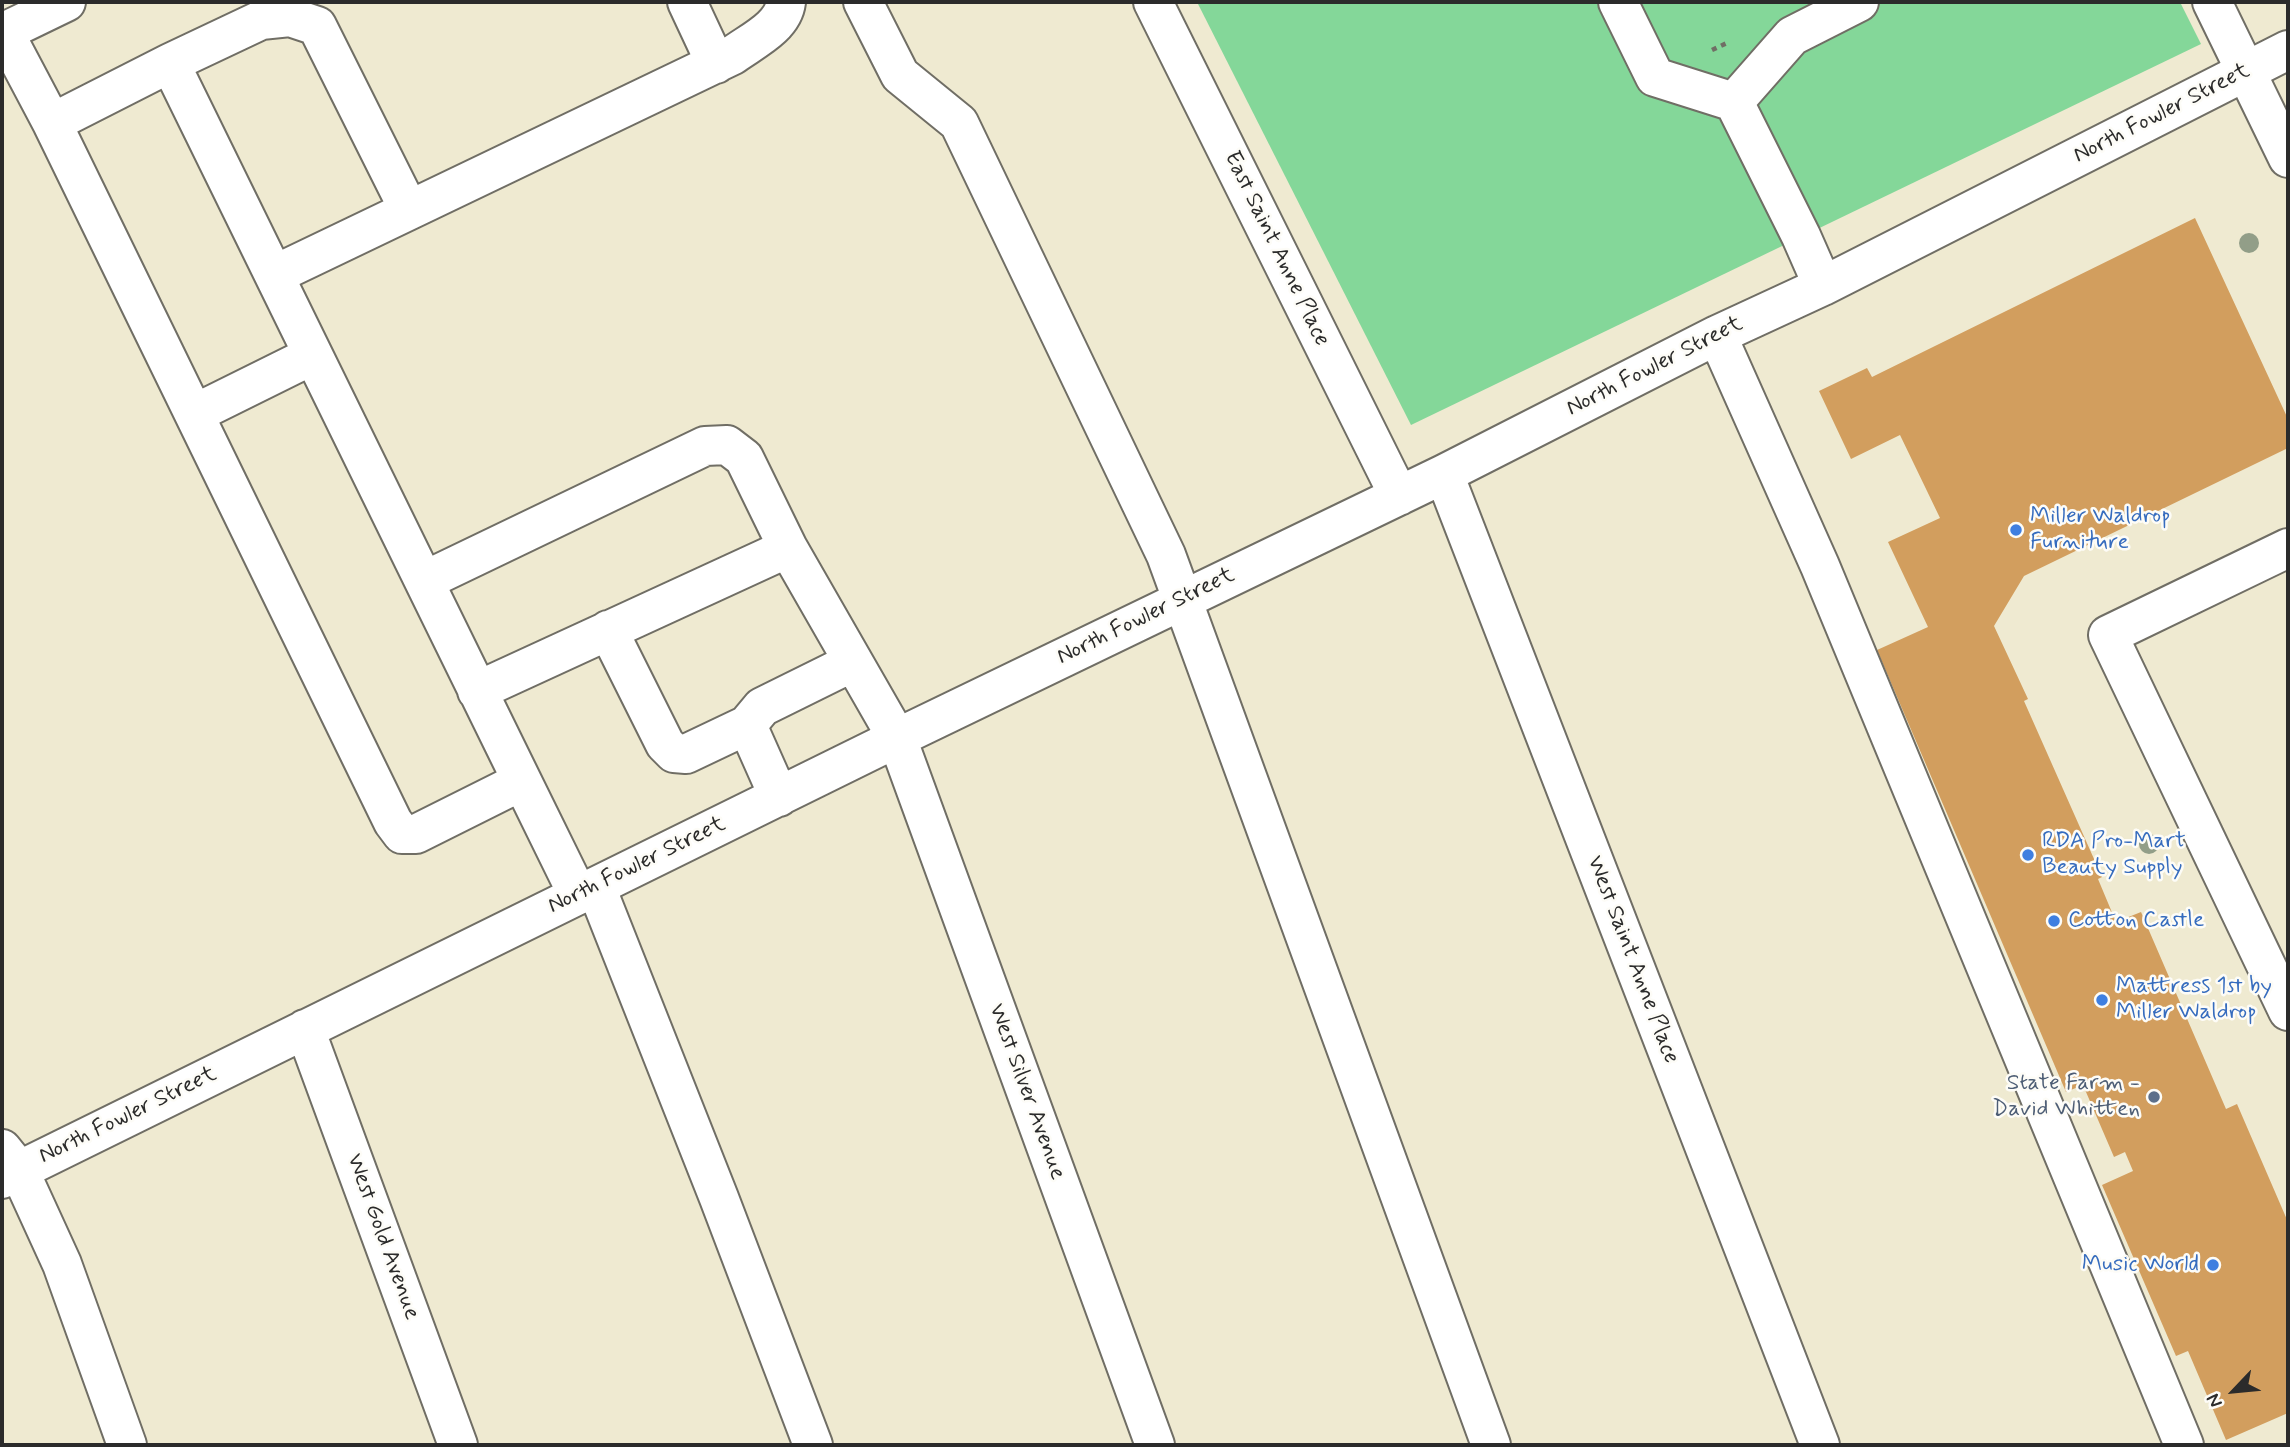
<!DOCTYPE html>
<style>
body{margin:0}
#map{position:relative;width:2290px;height:1447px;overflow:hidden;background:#efead1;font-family:Mynerve,sans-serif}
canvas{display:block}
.frame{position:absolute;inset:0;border:4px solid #2b2b2b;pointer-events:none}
.north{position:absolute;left:2199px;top:1356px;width:70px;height:70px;-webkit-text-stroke:5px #fdfcf7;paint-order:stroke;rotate:244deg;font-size:19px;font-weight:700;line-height:28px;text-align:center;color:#2b2b2b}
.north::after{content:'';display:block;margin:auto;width:24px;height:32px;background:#2b2b2b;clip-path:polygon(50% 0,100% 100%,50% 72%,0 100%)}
</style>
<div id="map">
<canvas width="2290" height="1447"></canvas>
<div class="frame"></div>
<div class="north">N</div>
</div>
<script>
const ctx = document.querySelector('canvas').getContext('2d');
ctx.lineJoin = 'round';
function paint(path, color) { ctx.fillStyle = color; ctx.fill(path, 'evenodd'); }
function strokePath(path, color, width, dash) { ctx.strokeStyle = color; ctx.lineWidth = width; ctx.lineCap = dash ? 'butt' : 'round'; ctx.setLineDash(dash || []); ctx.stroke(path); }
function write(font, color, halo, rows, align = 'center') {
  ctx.font = font + ' Mynerve,sans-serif'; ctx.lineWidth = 5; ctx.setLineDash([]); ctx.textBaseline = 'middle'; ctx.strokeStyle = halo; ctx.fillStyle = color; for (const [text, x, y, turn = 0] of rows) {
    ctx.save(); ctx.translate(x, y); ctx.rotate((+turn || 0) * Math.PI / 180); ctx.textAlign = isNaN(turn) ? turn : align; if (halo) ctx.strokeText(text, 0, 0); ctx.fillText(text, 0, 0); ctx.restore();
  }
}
paint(new Path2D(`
 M1197,2H2180L2201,44L1411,425Z`), '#84d799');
paint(new Path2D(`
 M2195,218L2288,419V448L2024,576L1994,626L2028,699L2024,701L2102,877L2098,879L2116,922L2141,912L2226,1109L2237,1104L2288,1222V1413L2226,1440L2188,1351L2176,1356L2102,1185L2133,1171L2125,1152L2114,1157L2083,1085L2066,1092L1877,650L1928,627L1888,542L1940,518L1900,435L1851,459L1819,391L1867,368L1872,377Z`), '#d29e5e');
const minor = new Path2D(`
 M687,2L716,64
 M863,2L900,75L959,123L1166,555L1491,1445
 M1153,2L1399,496
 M1618,2L1655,77L1734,102L1801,236L1823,286
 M4,32L52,123
 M2,33L66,2
 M170,63L261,20L290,17L317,26L409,210
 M1734,102L1792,36L1859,2
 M274,275L733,55C752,41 783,27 786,2
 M1717,335L1820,566L2184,1445
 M194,414L313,355
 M1444,474L1820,1445
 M788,548L897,738L1155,1445
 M2288,548L2108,635L2288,1011
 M424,581L705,446L727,445L744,458L788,548L477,691
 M608,630L665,744L674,753L686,754L747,725L779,797
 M747,725L762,707L853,662
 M522,781L416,834H402L393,822L52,123L170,63L522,781L578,895
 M596,887L719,1198L813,1445
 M305,1029L458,1445
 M2,1149L19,1170L62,1264L127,1445
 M2,1179L897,738L1444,474L1717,335L1823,286L2288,50`);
const major = new Path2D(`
 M2212,2L2288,158`);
strokePath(minor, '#706e65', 42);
strokePath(major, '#706e65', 42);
strokePath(new Path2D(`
 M1712,50L1729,42`), '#706e65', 4.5, [5, 5]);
strokePath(minor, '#fff', 38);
strokePath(major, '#fff', 38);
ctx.fillStyle = '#929e88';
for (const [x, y] of [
 [2249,243],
 [2149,844]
]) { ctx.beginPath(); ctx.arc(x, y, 10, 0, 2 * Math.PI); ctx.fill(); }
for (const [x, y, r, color] of [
 [2016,530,7,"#3f7fe0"],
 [2028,855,7,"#3f7fe0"],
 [2054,921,7,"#3f7fe0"],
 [2102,1000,7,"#3f7fe0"],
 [2154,1097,7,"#5c6f8a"],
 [2213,1265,7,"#3f7fe0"]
]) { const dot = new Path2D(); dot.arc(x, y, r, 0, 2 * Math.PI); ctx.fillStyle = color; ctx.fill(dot); strokePath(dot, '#fdfcf7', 2.5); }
write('23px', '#2b2b2b', '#fdfcf7', [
 ["North Fowler Street",2162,114,-27],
 ["East Saint Anne Place",1276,249,64],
 ["North Fowler Street",1655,367,-27],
 ["North Fowler Street",1146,617,-26],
 ["North Fowler Street",637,866,-26],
 ["West Saint Anne Place",1632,960,69],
 ["West Silver Avenue",1026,1092,70],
 ["North Fowler Street",128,1116,-26],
 ["West Gold Avenue",382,1237,70]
]);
write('23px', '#366cbe', '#fdfcf7', [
 ["Miller Waldrop",2030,517],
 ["Furniture",2030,543],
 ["RDA Pro-Mart",2042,842],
 ["Beauty Supply",2042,868],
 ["Cotton Castle",2068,921],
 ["Mattress 1st by",2116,987],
 ["Miller Waldrop",2116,1013],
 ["Music World",2199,1265,"right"]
], 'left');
write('23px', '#4e5e75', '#fdfcf7', [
 ["State Farm -",2140,1084],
 ["David Whitten",2140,1110]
], 'right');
</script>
